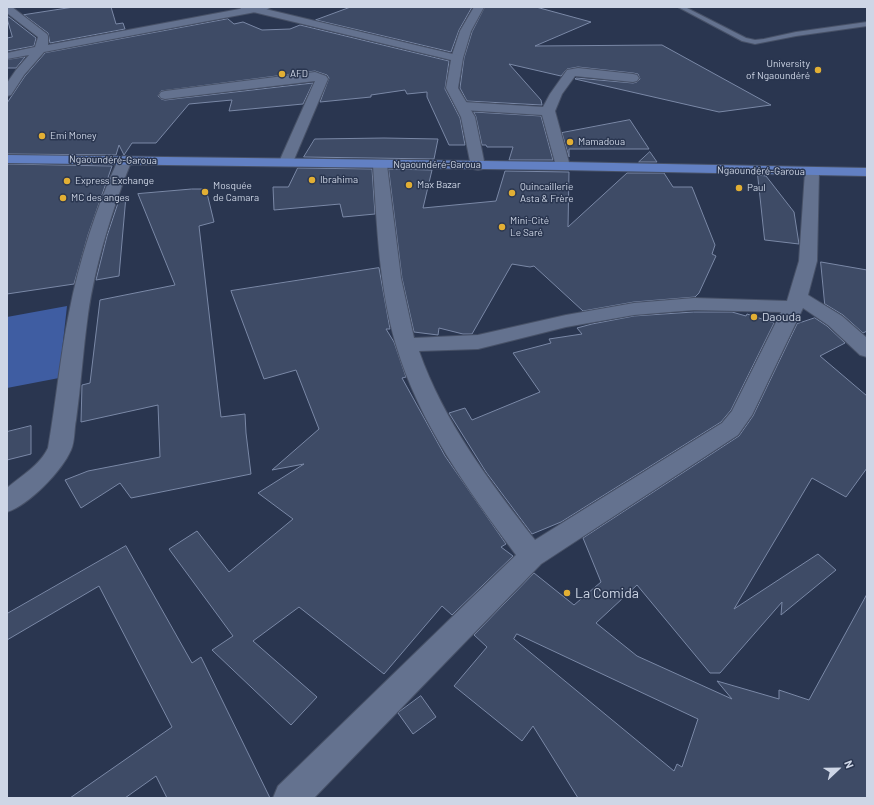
<!DOCTYPE html>
<meta charset="utf-8">
<style>
body{margin:0}
#map{position:relative;width:874px;height:805px;overflow:hidden;background:#2a3650;font-family:Barlow,sans-serif}
canvas{display:block}
.frame{position:absolute;inset:0;border:8px solid #ced6e6;pointer-events:none}
.north{position:absolute;left:818px;top:749px;width:40px;height:40px;-webkit-text-stroke:3px #2a3650;paint-order:stroke;rotate:68deg;font-size:11px;font-weight:700;line-height:16px;text-align:center;color:#ced6e6}
.north::after{content:'';display:block;margin:auto;width:14px;height:18px;background:#ced6e6;clip-path:polygon(50% 0,100% 100%,50% 72%,0 100%)}
</style>
<div id="map">
<canvas width="874" height="805"></canvas>
<div class="frame"></div>
<div class="north">N</div>
</div>
<script>
const ctx = document.querySelector('canvas').getContext('2d');
ctx.lineJoin = 'round';
function paint(path, color) { ctx.fillStyle = color; ctx.fill(path, 'evenodd'); }
function strokePath(path, color, width, dash) { ctx.strokeStyle = color; ctx.lineWidth = width; ctx.lineCap = dash ? 'butt' : 'round'; ctx.setLineDash(dash || []); ctx.stroke(path); }
function write(font, color, halo, rows, align = 'center') {
  ctx.font = font + ' Barlow,sans-serif'; ctx.lineWidth = 3; ctx.setLineDash([]); ctx.textBaseline = 'middle'; ctx.strokeStyle = halo; ctx.fillStyle = color; for (const [text, x, y, turn = 0] of rows) {
    ctx.save(); ctx.translate(x, y); ctx.rotate((+turn || 0) * Math.PI / 180); ctx.textAlign = isNaN(turn) ? turn : align; if (halo) ctx.strokeText(text, 0, 0); ctx.fillText(text, 0, 0); ctx.restore();
  }
}
paint(new Path2D(`
 M67,306L59,378L7,388V317Z`), '#3f5da2');
const building = new Path2D(`
 M74,7H111L116,24L123,23L125,29L50,43L48,33L24,15Z
 M351,7H472L459,30L451,52L316,20Z
 M485,7H536L591,22L535,46L662,45L771,105L719,112L575,79L576,78L633,83L637,82L640,79L638,74L633,73L578,67L567,69L561,76L509,64L541,100L542,105L467,101L460,88L464,58L472,32Z
 M7,17H9L36,38L34,46L7,51V38L12,37Z
 M228,19L234,24L243,22L262,30L290,29L300,25L449,61L445,89L460,118L465,145H449L427,97V92L407,94L405,90L371,95V97L320,102L329,78L327,75L315,71L161,91L158,96L161,99L165,100L313,83L303,104L229,111L232,100L189,104L156,143H132L124,155L119,145L116,155L7,154V103L25,76L45,53Z
 M25,57L16,68H7V60Z
 M474,112L541,116L553,160H509L513,147H487L486,145H482L476,117Z
 M630,120L649,149H569V157L562,133Z
 M315,139L384,138L438,139L434,159L304,157Z
 M650,152L657,162H639Z
 M7,164L112,166L88,235L74,284L7,294Z
 M298,168L372,169L375,214L343,217L340,204L274,210L273,187H288Z
 M389,169L432,170L423,208L496,201L505,171L569,172L568,227L627,173H664L673,187H692L715,245L712,254L716,256L699,293L695,297L634,302L583,311L534,266L530,267L512,264L472,334H463L439,328L438,335L414,332L402,278Z
 M758,175L766,176L794,212L799,244L765,240Z
 M192,189H206L214,222L199,226L221,417L245,414L246,433L251,474L131,498L120,483L81,508L65,480L88,471L160,457L158,405L81,422L82,385L90,383L100,300L175,285L138,194Z
 M126,196L119,276L96,280L107,236L120,197Z
 M821,262L867,270V331L863,333L843,315L825,304Z
 M379,268L390,329H386L394,342L406,377L402,378L445,456L506,544L501,547L513,556L452,615L442,606L384,674L299,607L253,641L317,697L291,725L212,650L233,636L169,549L197,531L229,572L293,519L258,493L304,464L272,470L319,429L296,370L264,379L231,291Z
 M694,312H732L746,316L747,314L774,323L731,410L721,422L561,522L532,534L486,472L449,413L465,408L472,420L540,392L513,353L551,343L549,339L582,334L577,328L592,324L634,316Z
 M815,318L827,326L845,343L820,356L867,396V468L846,497L812,478L734,609L818,554L836,570L781,615L782,602L720,673H710L637,585L596,623L637,656L732,699L717,681L779,699V690L809,700L867,594V798H578L533,726L522,741L454,686L487,647L474,635L534,573L574,605L601,582L583,538L739,436L753,416L797,324ZM517,634L698,719L682,767L677,764L674,771L514,639Z
 M31,426V454L7,460V432Z
 M126,546L192,663L201,657L270,798H167L156,776L125,798H70L172,727L99,586L7,640V614Z
 M421,696L436,717L413,734L398,713Z`);
paint(building, '#3e4b66');
strokePath(building, '#7a88a6', 1);
const service = new Path2D(`
 M678,7H685L746,38L755,40L764,39L796,32L867,22V26L796,36L755,44L742,41Z`);
const minor = new Path2D(`
 M7,7H12L47,34L48,36V45L250,7H271L266,10L44,52L24,75L11,95L7,96V83L16,70L29,55L7,59V53L35,47L38,37L7,13Z
 M474,7H484L471,31L463,58L461,60H453L451,58L460,31Z
 M578,68L633,74L637,75L639,78L637,81L633,82L575,76L562,94L555,111L570,166L568,169L563,170L558,169L556,166L542,115L463,110L458,109L457,106L458,103L463,102L543,107L550,94L567,70Z
 M315,72L326,76L328,79L293,162L291,165L286,166L281,165L279,162L315,81L165,99L161,98L159,95L161,92L165,91Z
 M125,156L130,157L132,160C113,206 95,265 88,314C83,349 81,385 76,420C74,429 75,441 71,450C62,471 29,505 7,512V488C21,476 40,465 48,448C56,403 60,357 69,313C79,261 96,208 118,160L120,157Z
 M380,161L385,162L387,165L401,278L414,338L478,335L566,315L634,303L694,298L787,301L799,261L805,172L807,169L812,168L817,169L819,172L817,261L808,295L842,316L867,338V357L860,355L828,325L803,308L752,415L738,435L541,564L314,798H273L278,786L516,555C468,490 419,423 396,345C379,288 377,225 373,165L375,162ZM694,310L781,312L732,411L722,423L535,540C489,481 444,422 419,351L478,349L566,327L634,315Z`);
const tertiary = new Path2D(`
 M240,7H257L461,56L463,58L458,88L475,117L485,166L483,169L478,170L473,169L471,166L461,117L446,88L451,60L241,9Z`);
const trunk = new Path2D(`
 M7,155L563,162L867,168V176L563,170L7,163Z`);
strokePath(service, '#475167', 2);
strokePath(minor, '#475167', 2);
strokePath(tertiary, '#475167', 2);
strokePath(trunk, '#475167', 2);
paint(service, '#64728f');
paint(minor, '#64728f');
paint(tertiary, '#64728f');
paint(trunk, '#6280c3');
for (const [x, y, r, color] of [
 [818,70,4,"#e2af34"],
 [282,74,4,"#e2af34"],
 [42,136,4,"#e2af34"],
 [570,142,4,"#e2af34"],
 [312,180,4,"#e2af34"],
 [67,181,4,"#e2af34"],
 [409,185,4,"#e2af34"],
 [739,188,4,"#e2af34"],
 [205,192,4,"#e2af34"],
 [512,193,4,"#e2af34"],
 [63,198,4,"#e2af34"],
 [502,227,4,"#e2af34"],
 [754,317,4,"#e2af34"],
 [567,593,4,"#e2af34"]
]) { const dot = new Path2D(); dot.arc(x, y, r, 0, 2 * Math.PI); ctx.fillStyle = color; ctx.fill(dot); strokePath(dot, '#2a3650', 1.5); }
write('10px', '#ced6e6', '#2a3650', [
 ["University",810,64,"right"],
 ["of Ngaoundéré",810,76,"right"],
 ["AFD",290,74],
 ["Emi Money",50,136],
 ["Mamadoua",578,142],
 ["Ibrahima",320,180],
 ["Express Exchange",75,181],
 ["Max Bazar",417,185],
 ["Mosquée",213,186],
 ["de Camara",213,198],
 ["Quincaillerie",520,187],
 ["Asta & Frère",520,199],
 ["Paul",747,188],
 ["MC des anges",71,198],
 ["Mini-Cité",510,221],
 ["Le Saré",510,233]
], 'left');
write('10px', '#ced6e6', '#2a3650', [
 ["Ngaoundéré-Garoua",113,160,1],
 ["Ngaoundéré-Garoua",437,165],
 ["Ngaoundéré-Garoua",761,171,1]
]);
write('12px', '#ced6e6', '#2a3650', [
 ["Daouda",762,317]
], 'left');
write('14px', '#ced6e6', '#2a3650', [
 ["La Comida",575,593]
], 'left');
</script>
